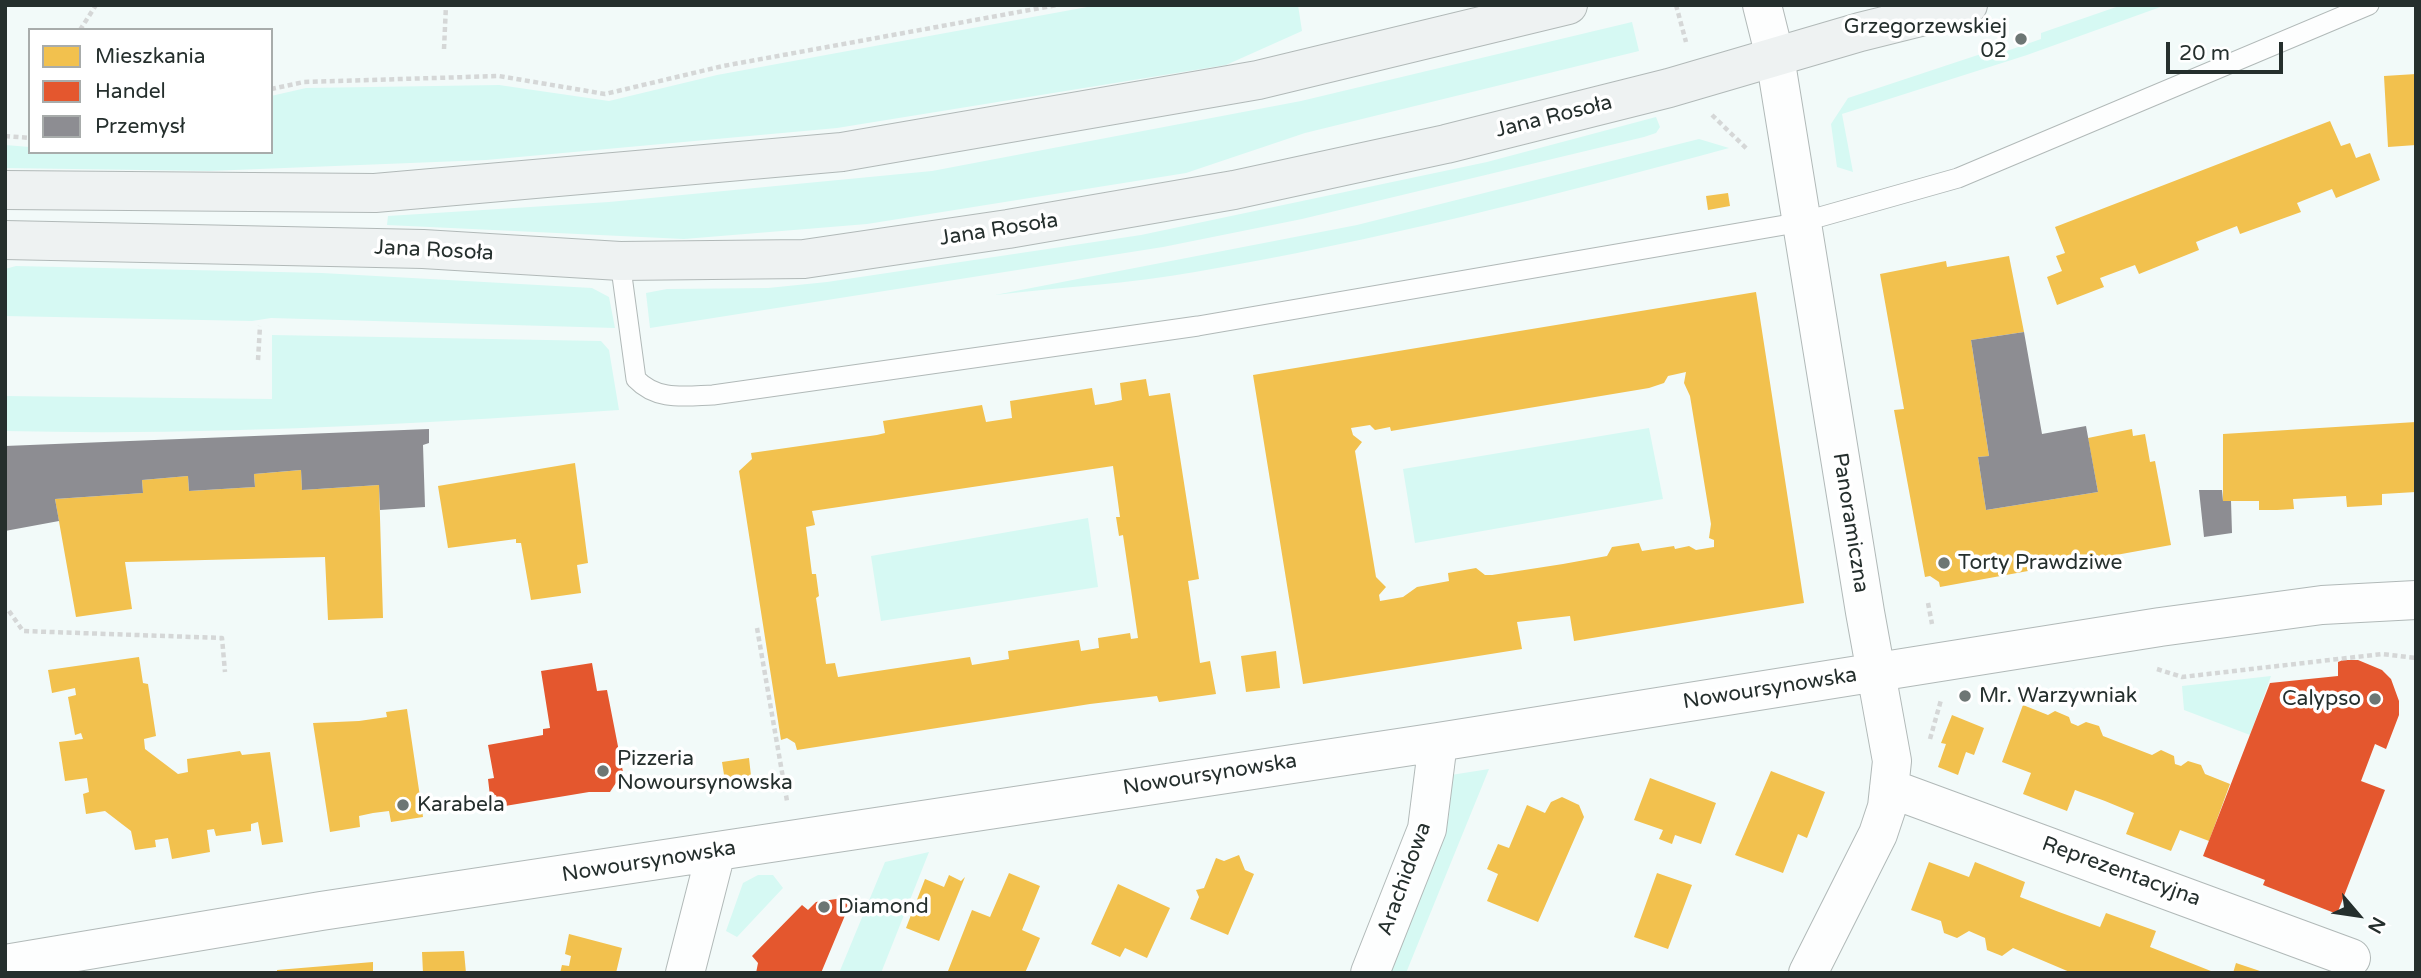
<!DOCTYPE html>
<meta charset="utf-8">
<style>
body{margin:0}
#map{position:relative;width:2421px;height:978px;overflow:hidden;background:#f2faf9;font-family:"Varela Round",sans-serif}
canvas{display:block}
.frame{position:absolute;inset:0;border:7px solid #252f2d;pointer-events:none}
.legend{position:absolute;left:28px;top:28px;width:245px;height:126px;box-sizing:border-box;background:#fff;border:2px solid #a8acab;margin:0;padding:9px 12px;list-style:none;font-size:21px;color:#252f2d}
.legend li{display:flex;align-items:center;gap:14px;height:35px}
.legend b{width:35px;border:2px solid #a8acab}
.north{position:absolute;left:2323px;top:880px;width:70px;height:70px;-webkit-text-stroke:5px #fff;paint-order:stroke;rotate:119deg;font-size:19px;font-weight:700;line-height:28px;text-align:center;color:#252f2d}
.north::after{content:'';display:block;margin:auto;width:24px;height:32px;background:#252f2d;clip-path:polygon(50% 0,100% 100%,50% 72%,0 100%)}
.scale{position:absolute;left:2166px;top:42px;width:117px;height:32px;box-sizing:border-box;border:4px solid #252f2d;border-top:0;padding-left:9px;font-size:21px;line-height:24px;white-space:nowrap;color:#252f2d;-webkit-text-stroke:5px #fff;paint-order:stroke}
</style>
<div id="map">
<canvas width="2421" height="978"></canvas>
<div class="frame"></div>
<ul class="legend">
<li><b style="height:19px;background:#f2c14e"></b>Mieszkania</li>
<li><b style="height:19px;background:#e4572e"></b>Handel</li>
<li><b style="height:19px;background:#8d8d92"></b>Przemysł</li>
</ul>
<div class="north">N</div>
<div class="scale">20 m</div>
</div>
<script>
const ctx = document.querySelector('canvas').getContext('2d');
ctx.lineJoin = 'round';
function paint(path, color) { ctx.fillStyle = color; ctx.fill(path, 'evenodd'); }
function strokePath(path, color, width, dash) { ctx.strokeStyle = color; ctx.lineWidth = width; ctx.lineCap = dash ? 'butt' : 'round'; ctx.setLineDash(dash || []); ctx.stroke(path); }
function write(font, color, halo, rows, align = 'center') {
  ctx.font = font + ' "Varela Round",sans-serif'; ctx.lineWidth = 7; ctx.setLineDash([]); ctx.textBaseline = 'middle'; ctx.strokeStyle = halo; ctx.fillStyle = color; for (const [text, x, y, turn = 0] of rows) {
    ctx.save(); ctx.translate(x, y); ctx.rotate((+turn || 0) * Math.PI / 180); ctx.textAlign = isNaN(turn) ? turn : align; if (halo) ctx.strokeText(text, 0, 0); ctx.fillText(text, 0, 0); ctx.restore();
  }
}
paint(new Path2D(`
 M1098,5H1298L1302,31L1226,65L837,128L486,160L209,171L5,168V145L30,147V152H271V96L306,88L499,85L609,101L717,75Z
 M2122,5H2166L2027,55L1842,114L1853,172L1837,167L1831,124L1848,98L2002,47L2004,52L2041,39V33Z
 M1632,22L1639,51L1305,133L1186,173L867,224L684,239L387,225L388,216L609,202L932,171L1301,101Z
 M1656,117L1660,127L1656,133L1644,137L1302,219L1163,247L650,328L646,293L667,289L768,288L827,282L1141,235L1487,162Z
 M1699,139L1729,148C1553,196 1375,241 1195,272C1129,284 1061,287 995,295L1357,225Z
 M16,266L322,273L592,288L609,297L615,328L271,318L252,321L5,316V269Z
 M272,335L601,341L609,350L619,410C415,424 210,436 5,431V396L272,399Z
 M1649,428L1663,499L1415,543L1403,469Z
 M1088,518L1098,587L881,621L871,556Z
 M2271,676L2250,735L2184,710L2182,686Z
 M1489,769L1406,973H1388L1440,848L1449,816L1451,775Z
 M929,852L881,973H839L885,862Z
 M758,875H773L783,888L737,937L726,931L743,883Z`), '#d6f9f3');
paint(new Path2D(`
 M2416,74V145L2388,147L2384,76Z
 M2330,121L2341,146L2350,143L2356,158L2370,153L2380,180L2336,198L2332,189L2297,203L2301,212L2240,234L2237,226L2196,242L2199,250L2139,274L2135,265L2100,278L2104,287L2057,305L2047,277L2062,271L2056,256L2065,253L2055,227Z
 M1728,193L1730,206L1708,210L1706,196Z
 M2009,256L2024,332L1971,340L1989,456L1978,457L1986,510L2098,492L2088,438L2132,429L2133,436L2145,434L2150,462L2155,461L2171,545L1940,587L1939,582L1930,576L1925,577L1894,410L1904,409L1880,274L1946,261L1947,267Z
 M1756,292L1804,603L1574,641L1570,616L1517,622L1522,649L1303,684L1253,375ZM1686,372L1684,383L1690,396L1711,524L1709,538L1714,540V547L1696,550L1689,546L1675,549L1674,546L1642,551L1639,543L1612,547L1607,556L1563,564L1492,575H1485L1476,568L1448,573L1449,581L1417,587L1403,597L1380,601L1379,595L1386,587L1376,577L1355,451L1362,442L1353,435L1351,428L1370,425L1375,430L1390,427L1391,431L1649,388L1664,383L1668,376Z
 M1146,379L1149,396L1170,393L1199,579L1188,581L1200,663L1210,661L1216,694L1159,702L1157,696L1090,704L797,750L795,743L787,738L781,740L739,471L752,459L751,453L877,435L885,433L883,421L982,405L986,422L1012,418L1010,401L1092,388L1095,405L1108,403L1122,400L1120,383ZM1113,466L1120,517H1116L1119,536L1123,535L1138,638L1131,639L1130,633L1098,638L1099,648L1081,651L1079,640L1008,651L1009,659L972,665L970,657L838,677L835,663L826,664L816,598L819,596L816,574H812L806,527L815,525L812,511Z
 M2416,422V492L2382,494V505L2365,506L2347,507L2346,496L2293,499L2294,509L2277,510H2259V501H2223V434Z
 M575,463L588,563L577,565L581,593L531,600L521,543H516V539L448,548L438,486Z
 M301,470L302,490L379,485L383,618L328,620L325,557L125,562L132,609L76,617L55,499L143,493L142,480L188,476L189,491L255,487L254,474Z
 M1276,651L1280,688L1246,692L1241,656Z
 M139,657L143,683L148,684L156,736L144,739L145,749L178,774L188,772L187,759L240,751L242,755L270,752L283,842L262,845L258,822L251,824V831L216,836L214,829L207,830L210,852L172,859L168,838L155,840L156,847L135,850L131,831L105,811L86,814L83,794L89,792L87,778L65,781L59,742L83,739L81,733L75,735L68,697L76,695L75,688L52,693L48,670Z
 M2023,705L2048,715L2055,711L2069,717L2071,723L2078,726L2086,722L2099,726L2103,736L2152,755L2161,750L2174,756L2175,764L2181,766L2188,761L2201,765L2205,774L2230,784L2209,841L2180,830L2171,851L2126,834L2134,813L2105,801L2075,790L2067,811L2023,794L2031,773L2002,762Z
 M407,709L423,817L391,822L389,811L373,813L359,816L360,827L330,832L313,723L359,721L387,717L386,712Z
 M1952,715L1984,728L1974,755L1966,752L1958,775L1938,767L1946,744L1941,743Z
 M749,758L751,776L725,781L722,762Z
 M1771,771L1825,792L1807,838L1798,834L1783,873L1735,855Z
 M1650,778L1716,803L1701,844L1675,835L1672,844L1659,839L1663,830L1634,820Z
 M1562,797L1579,805L1584,817L1538,922L1487,901L1498,874L1487,869L1498,844L1509,848L1527,805L1545,813L1551,802Z
 M1239,855L1245,870L1254,874L1228,935L1190,919L1199,897L1196,890L1204,888L1216,858L1224,861Z
 M1929,862L1969,877L1975,862L2025,882L2020,897L2059,912L2100,927L2106,913L2156,931L2150,947L2216,973H2072L2013,948L2002,956L1987,950L1985,938L1969,931L1957,938L1944,933L1941,921L1911,910Z
 M1009,873L1040,886L1022,930L1040,938L1025,973L948,971L972,910L990,917Z
 M1657,873L1692,885L1668,949L1634,937Z
 M949,875L961,881L965,877L939,941L906,928L925,879L944,887Z
 M1118,884L1170,908L1147,958L1125,948L1120,957L1091,944Z
 M569,934L622,948L616,973H560L562,965L569,966L571,956L565,954Z
 M464,951L466,973H423L422,952Z
 M373,962V973H277V970Z
 M2236,963L2263,972V973H2233Z`), '#f2c14e');
paint(new Path2D(`
 M2343,660H2358L2382,670L2391,679L2399,701V715L2386,749L2375,744L2361,781L2385,790L2337,914L2263,885L2265,880L2203,856L2270,683L2338,676V662Z
 M592,663L597,691L607,690L623,772L610,792H589L499,807L496,795L490,796L488,779L494,778L488,745L543,735V729L550,728L541,671Z
 M843,898L851,901L821,973H756L758,963L752,956L802,905L808,910L816,902Z`), '#e4572e');
paint(new Path2D(`
 M2024,332L2042,434L2086,426L2098,492L1986,510L1978,457L1989,456L1971,340Z
 M429,429V443L423,445L425,507L380,510L379,485L302,490L301,470L254,474L255,487L189,491L188,476L142,480L143,493L55,499L59,521L5,531V446Z
 M2199,490H2222L2223,501H2231L2232,533L2204,537Z`), '#8d8d92');
const lane = new Path2D(`
 M620,261L636,379C657,401 684,396 713,395L1198,326L1802,222L1958,178L2369,5`);
const street = new Path2D(`
 M1762,5L1775,57L1865,612L1892,761L1887,807L1878,834L1808,973
 M1889,788L2351,958
 M5,964L321,911L1438,742L2160,627L2322,605L2416,600
 M685,973L716,852
 M1370,973L1427,829L1438,742`);
const secondary = new Path2D(`
 M5,190L375,193L842,152L1258,80L1568,5
 M5,240L423,249L620,261L804,259L1008,229L1234,190L1446,144L1669,88L1860,32L1968,5`);
strokePath(lane, '#b1b9b8', 21);
strokePath(street, '#b1b9b8', 40);
strokePath(secondary, '#b1b9b8', 40);
strokePath(new Path2D(`
 M1676,5L1686,42
 M80,30L96,5
 M444,49L446,5
 M271,89L304,82L499,76L605,94L723,66L1057,5
 M1712,115L1748,150
 M5,136L30,138
 M258,360L260,326
 M1928,603L1932,624
 M9,611L23,631L222,638L225,672
 M757,628L787,801
 M2157,669L2182,677L2382,654L2416,658
 M1930,739L1941,700`), '#d5d7d7', 4.5, [5, 3.5]);
strokePath(lane, '#fdfefe', 19);
strokePath(street, '#fdfefe', 38);
strokePath(secondary, '#eef2f2', 38);
for (const [x, y, r, color] of [
 [2021,39,7,"#6d7674"],
 [1944,563,7,"#6d7674"],
 [1965,696,7,"#6d7674"],
 [2375,699,7,"#6d7674"],
 [603,771,7,"#6d7674"],
 [403,805,7,"#6d7674"],
 [824,907,7,"#6d7674"]
]) { const dot = new Path2D(); dot.arc(x, y, r, 0, 2 * Math.PI); ctx.fillStyle = color; ctx.fill(dot); strokePath(dot, '#fff', 2.5); }
write('21px', '#252f2d', '#fff', [
 ["Grzegorzewskiej",2007,27,"right"],
 ["02",2007,51,"right"],
 ["Torty Prawdziwe",1958,563],
 ["Mr. Warzywniak",1979,696],
 ["Calypso",2361,699,"right"],
 ["Pizzeria",617,759],
 ["Nowoursynowska",617,783],
 ["Karabela",417,805],
 ["Diamond",838,907]
], 'left');
write('21px', '#252f2d', '#fff', [
 ["Jana Rosoła",1554,117,-14],
 ["Jana Rosoła",999,230,-9],
 ["Jana Rosoła",434,251,3],
 ["Panoramiczna",1850,523,81],
 ["Nowoursynowska",1770,689,-9],
 ["Nowoursynowska",1210,775,-9],
 ["Nowoursynowska",649,862,-9],
 ["Reprezentacyjna",2121,872,20],
 ["Arachidowa",1405,879,-70]
]);
</script>
